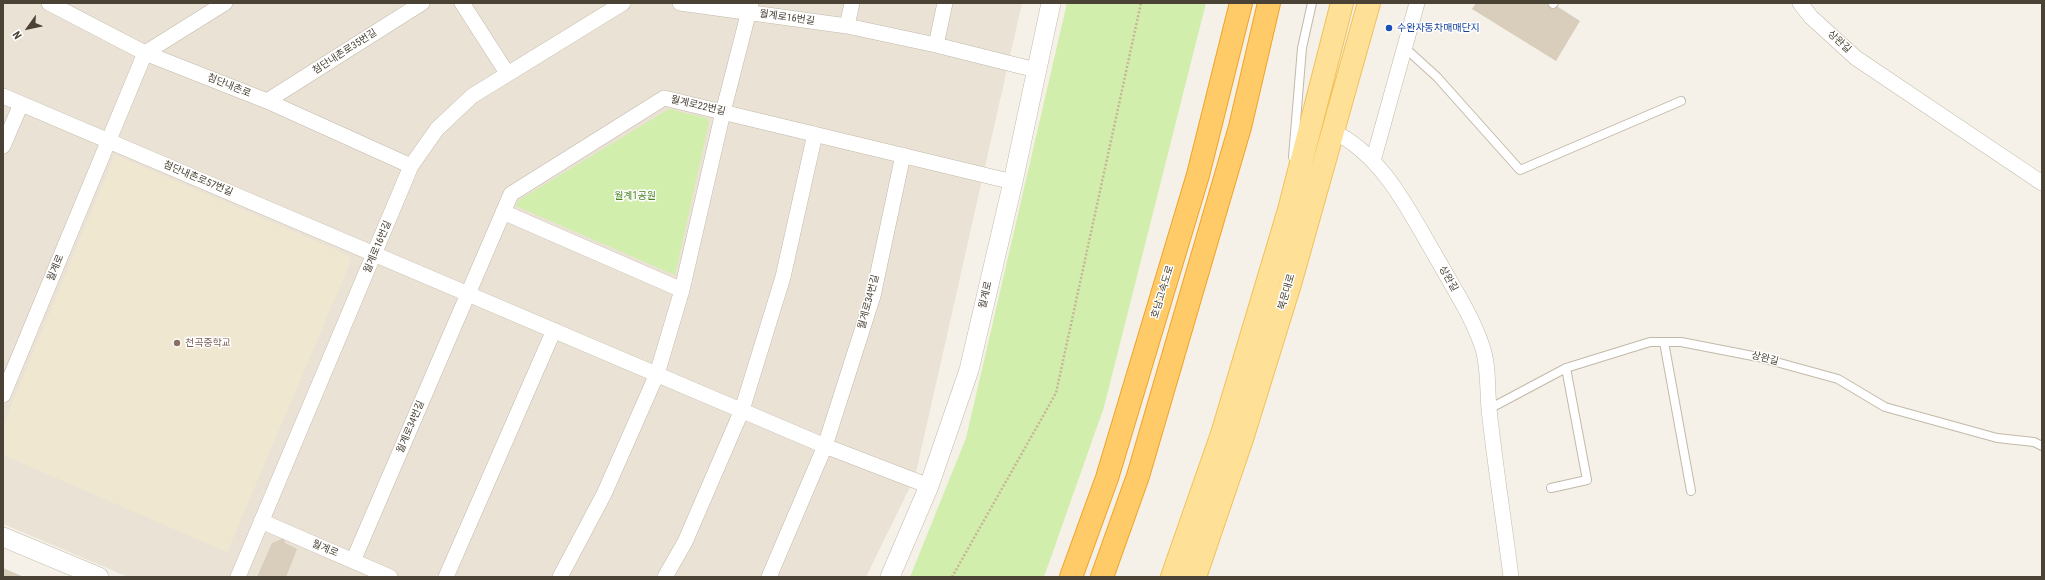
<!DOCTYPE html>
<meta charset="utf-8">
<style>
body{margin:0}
#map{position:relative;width:2045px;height:580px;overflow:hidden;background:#f6f1e8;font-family:"Roboto Condensed",sans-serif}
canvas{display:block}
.frame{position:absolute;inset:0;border:4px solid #4a4235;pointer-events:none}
.north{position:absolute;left:8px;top:8px;width:40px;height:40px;-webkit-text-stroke:3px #fff;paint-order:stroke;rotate:237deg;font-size:11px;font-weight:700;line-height:16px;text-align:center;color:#4a4235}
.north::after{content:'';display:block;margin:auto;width:14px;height:18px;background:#4a4235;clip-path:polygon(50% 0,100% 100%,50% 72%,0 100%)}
</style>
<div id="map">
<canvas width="2045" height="580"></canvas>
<div class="frame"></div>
<div class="north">N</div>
</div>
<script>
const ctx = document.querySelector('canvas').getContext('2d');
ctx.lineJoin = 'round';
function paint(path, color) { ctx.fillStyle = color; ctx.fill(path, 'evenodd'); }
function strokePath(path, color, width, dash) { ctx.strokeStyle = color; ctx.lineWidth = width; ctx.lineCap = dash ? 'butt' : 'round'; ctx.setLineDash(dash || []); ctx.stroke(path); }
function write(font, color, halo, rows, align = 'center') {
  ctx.font = font + ' "Roboto Condensed","Noto Sans KR",sans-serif'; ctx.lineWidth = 3; ctx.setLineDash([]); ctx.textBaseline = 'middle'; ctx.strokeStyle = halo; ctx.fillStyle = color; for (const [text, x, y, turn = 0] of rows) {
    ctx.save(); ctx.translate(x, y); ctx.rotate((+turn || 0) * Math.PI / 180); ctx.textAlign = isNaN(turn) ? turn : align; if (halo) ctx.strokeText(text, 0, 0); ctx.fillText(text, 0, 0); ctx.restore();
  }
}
paint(new Path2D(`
 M3,3H1022L915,477L866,577H128L3,524Z`), '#eae3d5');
paint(new Path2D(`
 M115,155L348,255L351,261L227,552L3,455V425Z`), '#f0e7d0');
paint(new Path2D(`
 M1067,3H1206L1104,407L1044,577H910L966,438Z
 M669,109L706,118L709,122L675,275L516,206L519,200Z`), '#d2eeac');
paint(new Path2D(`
 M1476,3H1552L1580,21L1556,61L1472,9Z
 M284,538L285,543L297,549L286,577H257L272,543Z
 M3,568L24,577H3Z`), '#d9cdbc');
const service = new Path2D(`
 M1553,4L1554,3
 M1404,47L1437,77L1520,170L1681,101
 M1293,157L1302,48L1312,3
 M1664,342L1691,491
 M1489,409L1566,368L1650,342H1681L1758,357L1838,379L1885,407L1997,438L2034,442L2042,446
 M1551,488L1587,480L1566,368`);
const minor = new Path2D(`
 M49,3L145,53L267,101L411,166
 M462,3L507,73
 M680,3L847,26L936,45L1036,70
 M1800,3L1811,17L1856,58L2042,183
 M847,26L852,3
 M936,45L945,3
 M3,96L825,446L929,486
 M267,101L422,3
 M1332,131C1384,155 1411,215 1439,262C1454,289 1472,316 1482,346C1489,366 1487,388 1489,409C1495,465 1504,521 1511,577
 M3,146L21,104
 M1373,161L1417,3
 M503,212L682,290
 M3,395L145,53L225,3
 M261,521L390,577
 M353,561L511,194L664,98L1013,182
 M238,577L411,166L437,129L472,96L623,3
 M446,577L554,330
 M560,577L604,494L657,374L682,290L723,112L751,3
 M665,577L685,542L742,410L783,277L815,134
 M769,577L825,446L873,296L903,155`);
const tertiary = new Path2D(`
 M3,537L99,577
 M890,577L929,486L969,370L1013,182L1051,3`);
const primary = new Path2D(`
 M1172,577L1222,434L1289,210L1342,3
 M1195,577L1242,439L1290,284L1369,3`);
const motorway = new Path2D(`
 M1071,577L1107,478L1198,175L1241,3
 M1102,577L1138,476L1240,127L1269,3`);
strokePath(service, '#c2b9a9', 10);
strokePath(minor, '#c2b9a9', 16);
strokePath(tertiary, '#c2b9a9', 20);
strokePath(primary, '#f1c15a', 24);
strokePath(motorway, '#efa328', 24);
strokePath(new Path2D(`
 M952,577L1056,393L1141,3`), '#c6b598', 2.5, [2, 2]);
strokePath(service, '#fff', 8);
strokePath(minor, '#fff', 15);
strokePath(tertiary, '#fff', 19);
strokePath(primary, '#ffe097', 22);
strokePath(motorway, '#ffcb69', 22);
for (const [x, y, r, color] of [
 [1389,28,4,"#1a4fb4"],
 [177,343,4,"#8d6e63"]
]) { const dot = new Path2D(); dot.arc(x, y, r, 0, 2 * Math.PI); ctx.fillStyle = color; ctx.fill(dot); strokePath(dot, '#fff', 1.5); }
write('10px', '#4a4235', '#fff', [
 ["월계로16번길",787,18,8],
 ["상완길",1839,42,43],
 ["첨단내촌로35번길",345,52,-33],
 ["첨단내촌로",229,86,22],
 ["월계로22번길",698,106,13],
 ["첨단내촌로57번길",198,179,23],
 ["월계로16번길",378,247,-67],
 ["월계로",56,268,-67],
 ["상완길",1448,279,60],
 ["호남고속도로",1163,292,-73],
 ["북문대로",1287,292,-74],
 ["월계로",986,295,-77],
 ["월계로34번길",869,302,-75],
 ["상완길",1765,359,14],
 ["월계로34번길",411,427,-67],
 ["월계로",325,549,23]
]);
write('10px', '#164399', '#fff', [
 ["수완자동차매매단지",1397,28]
], 'left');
write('10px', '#488321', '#fff', [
 ["월계1공원",635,196]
]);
write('10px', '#785e54', '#fff', [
 ["천곡중학교",185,343]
], 'left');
</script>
